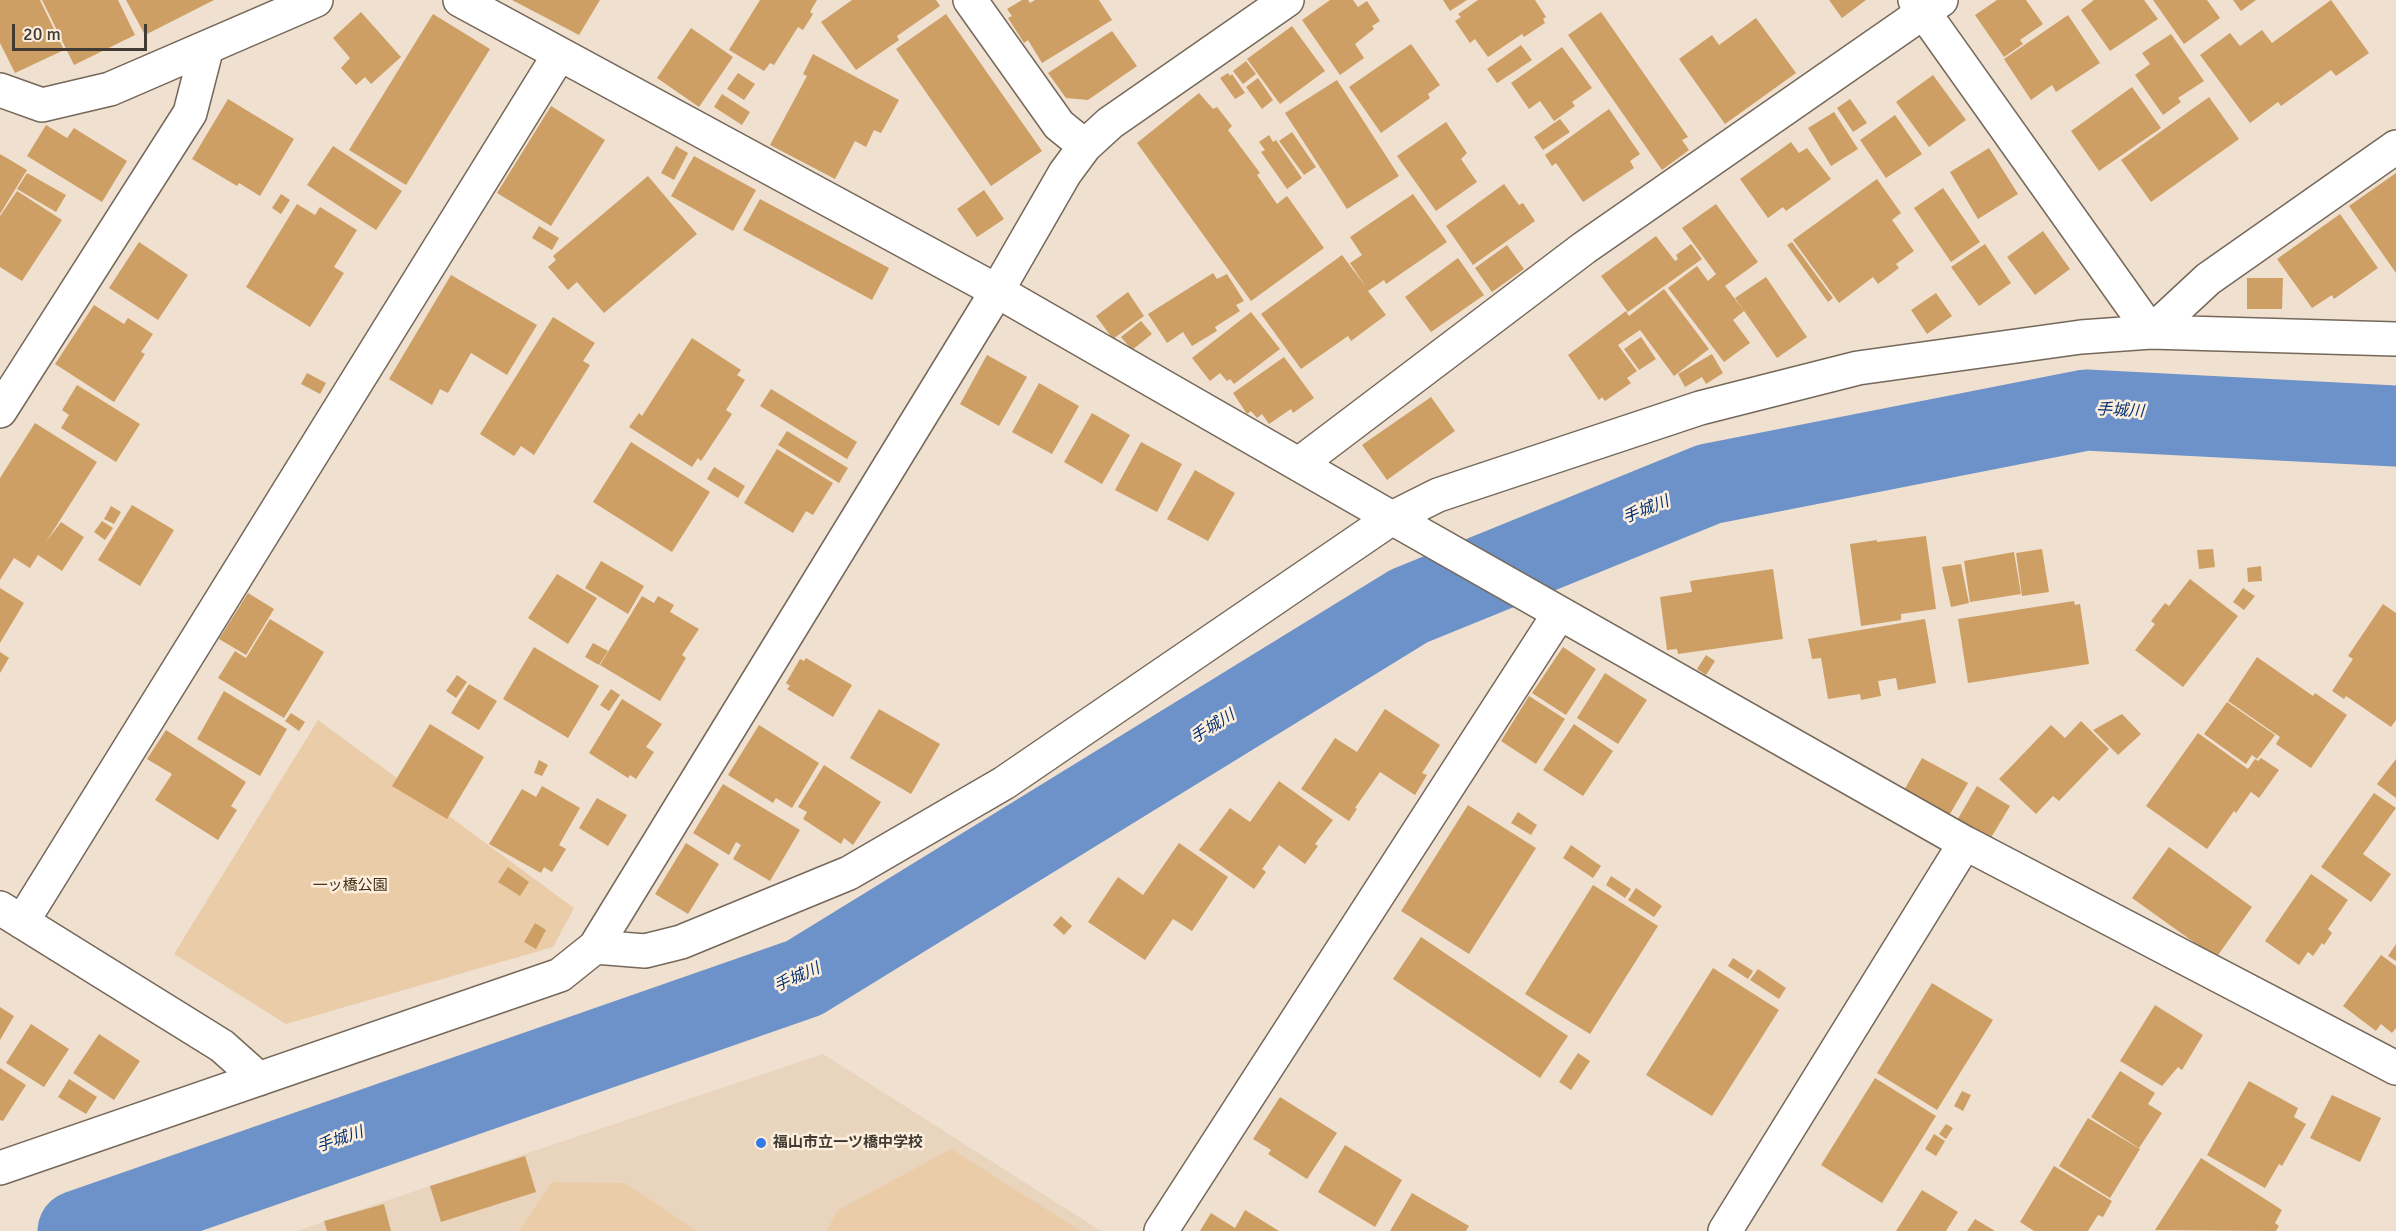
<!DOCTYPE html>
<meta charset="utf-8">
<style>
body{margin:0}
#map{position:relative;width:2396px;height:1231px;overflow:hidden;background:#efe0cf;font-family:Signika,sans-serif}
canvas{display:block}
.scale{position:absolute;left:12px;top:24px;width:135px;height:27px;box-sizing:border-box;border:3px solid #413b34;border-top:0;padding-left:8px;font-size:18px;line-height:21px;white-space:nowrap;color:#413b34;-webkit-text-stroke:4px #fceedc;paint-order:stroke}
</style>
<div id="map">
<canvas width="2396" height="1231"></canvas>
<div class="scale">20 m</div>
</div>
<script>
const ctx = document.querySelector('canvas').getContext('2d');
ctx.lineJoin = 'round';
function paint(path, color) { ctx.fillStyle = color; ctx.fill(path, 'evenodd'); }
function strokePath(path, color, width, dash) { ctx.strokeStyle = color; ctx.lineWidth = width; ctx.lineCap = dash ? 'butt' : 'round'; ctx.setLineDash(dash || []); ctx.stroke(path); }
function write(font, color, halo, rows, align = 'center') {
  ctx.font = font + ' Signika,"Noto Sans JP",sans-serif'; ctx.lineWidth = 5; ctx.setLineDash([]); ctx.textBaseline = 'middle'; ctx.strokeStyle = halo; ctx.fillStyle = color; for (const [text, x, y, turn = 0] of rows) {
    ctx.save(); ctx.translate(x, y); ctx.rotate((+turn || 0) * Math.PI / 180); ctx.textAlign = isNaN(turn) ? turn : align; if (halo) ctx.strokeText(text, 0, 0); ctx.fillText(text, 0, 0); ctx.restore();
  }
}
paint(new Path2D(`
 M823,1054L1101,1231H296Z`), '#e9d5be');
paint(new Path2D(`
 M318,720L574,908L553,947L286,1024L174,954Z
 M951,1149L1081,1231H826L838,1210Z
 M552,1182L625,1183L697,1231H519Z`), '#ebcca8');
strokePath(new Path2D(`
 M78,1231L804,978L1409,606L1709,484L2086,410L2396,426`), '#6d91c9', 81);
paint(new Path2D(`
 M0,0H40L64,50L15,73L0,43Z
 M42,0H118L135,35L74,65Z
 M126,0H214L145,35Z
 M512,0H600L579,35Z
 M760,0H817L810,12L813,14L803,30L798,27L774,65L770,63L764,71L729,50Z
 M852,0H936L940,6L897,36L899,40L856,70L821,22Z
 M1022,0H1028L1030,3L1035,0H1099L1112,20L1042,63L1028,40L1024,43L1008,18L1012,16L1007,9Z
 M1330,0H1353L1358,7L1367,1L1380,21L1372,26L1374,29L1355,44L1364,58L1340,75L1302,20Z
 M1443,0H1467L1450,11Z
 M1478,0H1535L1546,17L1543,19L1545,23L1524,37L1522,34L1488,57L1475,39L1470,43L1455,21L1461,17L1458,14Z
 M1829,0H1866L1842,18Z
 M1997,0H2026L2043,24L2020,40L2023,44L2004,57L1975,15Z
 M2094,0H2144L2158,19L2110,51L2081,10Z
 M2153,0H2207L2220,18L2184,44Z
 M2233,0H2256L2241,11Z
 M2331,0L2369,53L2336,76L2331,70L2281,106L2278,102L2250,123L2200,55L2230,33L2240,46L2262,30L2272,43Z
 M361,12L401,57L371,84L365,77L356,85L341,68L350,58L333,38Z
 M1601,12L1688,137L1682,140L1689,150L1662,170L1568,35Z
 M433,14L490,49L406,185L349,150Z
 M946,14L1042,151L991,186L896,49Z
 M2068,15L2100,63L2056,92L2052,85L2031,100L2004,59Z
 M1756,18L1796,73L1725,124L1679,59L1712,35L1719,45Z
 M1292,26L1325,71L1280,104L1247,59Z
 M691,28L733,57L699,107L657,78Z
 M1112,31L1137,66L1088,100L1066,98L1048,73Z
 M2171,34L2204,81L2178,98L2181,102L2163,115L2135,75L2150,64L2142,53Z
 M1411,44L1440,85L1428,94L1430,98L1381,133L1349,87Z
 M1521,45L1532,60L1497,83L1487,69Z
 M1562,47L1592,88L1572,102L1575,106L1554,121L1540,101L1529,109L1511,83Z
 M813,54L899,100L881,133L874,130L866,147L855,141L835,179L770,145L807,76L803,74Z
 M1246,61L1256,74L1243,84L1233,71Z
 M738,73L755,84L744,100L727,89Z
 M1228,73L1230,76L1232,74L1245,93L1235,99L1220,78Z
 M1933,75L1966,120L1929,147L1896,102Z
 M1258,78L1273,100L1262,109L1246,87Z
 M1337,80L1399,176L1347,209L1285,113Z
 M2132,87L2161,128L2099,171L2071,131Z
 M1199,93L1213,109L1217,107L1232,126L1228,130L1260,173L1257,175L1277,204L1287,196L1324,248L1251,301L1137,143Z
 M722,94L750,112L742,125L714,107Z
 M2209,97L2239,139L2151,202L2121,160Z
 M228,99L294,139L260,196L239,183L237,186L192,159Z
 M1850,99L1867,123L1853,132L1837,108Z
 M551,106L605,140L551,226L497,193Z
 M1609,109L1640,154L1630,161L1634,168L1583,202L1556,163L1552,166L1545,155Z
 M1834,112L1858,149L1831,166L1808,128Z
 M1895,115L1922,154L1886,178L1860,140Z
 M1560,119L1570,132L1543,150L1534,137Z
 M1446,122L1467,153L1461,159L1477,182L1436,211L1397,156Z
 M46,125L67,138L74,128L127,161L102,202L27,156Z
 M1292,132L1316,167L1304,175L1279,141Z
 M1269,135L1273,142L1276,140L1302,178L1287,189L1261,152L1265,150L1259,142Z
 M1791,142L1799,153L1807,148L1831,179L1786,211L1783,207L1768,218L1740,179Z
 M333,146L402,191L376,230L307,185Z
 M676,146L688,153L674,180L661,173Z
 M1989,148L2018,194L1978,219L1950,172Z
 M0,154L27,170L0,214Z
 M694,156L756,190L733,231L671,196Z
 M27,173L66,195L56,212L17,189Z
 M2396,173V273L2349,206Z
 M648,176L697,234L604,313L577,282L568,290L548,267L556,260L553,256Z
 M1877,179L1901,213L1892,220L1914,251L1896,264L1899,268L1878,284L1873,277L1839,303L1793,240Z
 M1504,184L1519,205L1523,203L1535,221L1473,265L1446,226Z
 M1943,188L1980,242L1951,262L1914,208Z
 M984,190L1004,219L977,237L957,209Z
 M17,191L62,220L22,281L0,267V216Z
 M281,194L290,200L281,214L272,208Z
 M1413,194L1447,242L1386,284L1384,280L1368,291L1386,315L1351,341L1348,336L1301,369L1261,314L1342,255L1366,287L1350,263L1362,255L1350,237Z
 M760,199L889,268L872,300L743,230Z
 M297,204L315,215L320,207L357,230L334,267L344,273L310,327L246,287Z
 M1716,204L1758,262L1725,286L1744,311L1733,320L1750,343L1724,362L1668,288L1697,266L1708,281L1716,274L1682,228Z
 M2340,214L2378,268L2334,299L2332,295L2312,308L2277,259Z
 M539,226L559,238L552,250L532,238Z
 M2043,231L2070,269L2035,295L2007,257Z
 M1656,236L1675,261L1678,259L1676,255L1691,244L1702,259L1628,312L1601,276Z
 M139,242L188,275L158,320L109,288Z
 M1792,242L1833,298L1828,302L1787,245Z
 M1985,244L2011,283L1979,306L1951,267Z
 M1507,245L1524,269L1492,292L1475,268Z
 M1458,258L1484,295L1431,332L1405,297Z
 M1213,273L1217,279L1227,274L1244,301L1236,305L1240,311L1215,327L1217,331L1192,346L1183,332L1167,343L1148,314Z
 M451,275L537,325L507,375L471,353L448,393L440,389L432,405L389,379Z
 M1766,277L1807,337L1777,358L1735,298Z
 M2247,278H2283L2282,309H2247Z
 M1664,289L1709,349L1674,376L1640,330L1618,345L1637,371L1627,378L1631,383L1605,401L1602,397L1599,400L1568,355L1626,311L1629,316Z
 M1128,292L1144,316L1113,339L1096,316Z
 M1936,293L1952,316L1927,334L1911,310Z
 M94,305L124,324L128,318L153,334L141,352L145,354L114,402L55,364Z
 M1251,312L1280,349L1234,384L1230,379L1227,381L1220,373L1210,381L1192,358Z
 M553,317L595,343L583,361L590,365L534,455L521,446L514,456L480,434Z
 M1141,321L1152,334L1132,350L1121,337Z
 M1641,337L1656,359L1639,370L1624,349Z
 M692,338L741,370L737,375L745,380L726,410L732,414L701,461L698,458L692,467L629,427L639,413L642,416Z
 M1712,354L1723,373L1706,384L1702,377L1685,387L1678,374Z
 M987,355L1027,377L999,426L960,404Z
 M1284,357L1314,398L1293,413L1291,409L1269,424L1262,414L1257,418L1251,411L1247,414L1233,393Z
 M307,373L326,383L320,394L301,384Z
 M1039,383L1079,406L1052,454L1012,432Z
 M77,385L140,424L116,462L61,428L69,415L62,410Z
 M771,389L857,442L847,459L760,406Z
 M1431,397L1455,431L1387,480L1362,445Z
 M1092,413L1130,435L1102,484L1064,462Z
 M35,423L97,462L46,542L61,522L84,537L62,571L38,555L30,568L14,558L0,580V478Z
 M787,431L848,468L839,483L778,445Z
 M631,442L710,492L672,552L593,502Z
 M1141,442L1182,464L1157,512L1115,490Z
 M777,449L833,483L813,515L806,511L793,533L744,503Z
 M714,467L745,486L738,498L707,479Z
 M1195,470L1235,493L1208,541L1167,519Z
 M132,505L174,530L140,586L98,560Z
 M111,506L121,512L114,524L104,519Z
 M102,521L113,528L105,540L94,532Z
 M1926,536L1936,609L1901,614V620L1861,626L1850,544L1877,540V542Z
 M2042,549L2049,592L2022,596L2016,553Z
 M2213,549L2215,567L2199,569L2197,550Z
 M2014,552L2021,594L1970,602L1964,561Z
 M601,561L644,586L628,614L585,588Z
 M1961,564L1969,603L1951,607L1942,567Z
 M2261,566L2262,581L2248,582L2247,568Z
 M1773,569L1783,639L1678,654L1677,649L1667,650L1660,597L1692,592L1690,581Z
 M557,574L597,598L568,644L528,618Z
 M2190,579L2238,616L2183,687L2135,650L2155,624L2151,621L2165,603L2169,606Z
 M0,588L24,603L0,643Z
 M2243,588L2255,596L2244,610L2233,602Z
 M248,593L274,609L246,655L219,639Z
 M642,596L654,603L658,596L674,605L670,612L699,629L682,655L686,658L660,701L600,665Z
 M2074,601L2075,605L2080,604L2089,664L1968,683L1958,619Z
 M2383,604L2396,613V720L2391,727L2346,696L2344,699L2332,691L2353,659L2348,656Z
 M270,619L324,652L284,718L218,678L235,651L246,658Z
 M1925,619L1936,683L1898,690L1896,678L1878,681L1881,696L1861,700L1860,694L1828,699L1821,658L1812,659L1808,639Z
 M593,643L608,651L599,665L585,657Z
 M534,647L599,686L568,738L503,699Z
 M1563,647L1596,669L1566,715L1532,693Z
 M0,652L9,658L0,673Z
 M1706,655L1715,661L1706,675L1697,669Z
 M2257,657L2313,696L2315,693L2347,715L2311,768L2276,744L2280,737L2228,701Z
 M806,658L852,685L833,717L787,689L790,686L786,683L800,659L804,661Z
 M1605,673L1647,700L1618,744L1577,718Z
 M457,675L467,682L456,698L446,691Z
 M469,684L497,701L479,730L451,713Z
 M611,689L620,695L609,711L600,705Z
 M224,691L287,729L260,776L197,739Z
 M1529,696L1565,719L1536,764L1501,741Z
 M622,699L662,724L646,747L654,752L636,779L630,775L628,778L589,753Z
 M2227,702L2275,735L2257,759L2252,755L2246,764L2204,734Z
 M879,709L940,744L911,794L850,758Z
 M1385,709L1440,745L1422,773L1427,775L1415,795L1380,772L1355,808L1357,809L1349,821L1301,789L1335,738L1357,752Z
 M291,713L305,722L299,731L285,721Z
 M2122,714L2141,734L2118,755L2093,730Z
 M2081,721L2109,749L2059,801L2053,796L2036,814L1999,779L2051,725L2065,738Z
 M430,724L484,757L447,819L392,786Z
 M1574,724L1613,751L1583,796L1543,770Z
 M759,725L819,763L792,808L776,798L773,803L728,775Z
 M166,730L246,782L231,806L237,810L218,840L155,800L172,774L147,759Z
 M2198,733L2248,769L2255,759L2258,761L2261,758L2279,770L2259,798L2251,792L2236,813L2234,811L2207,849L2146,806Z
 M1922,758L1968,783L1947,819L1902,794Z
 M2396,759V798L2377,784Z
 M539,760L548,765L542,776L534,773Z
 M824,765L881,802L853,845L844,838L841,844L803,819L807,812L798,807Z
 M1279,781L1333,820L1315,844L1318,846L1305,864L1279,845L1262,869L1266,872L1254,889L1199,850L1230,808L1250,822Z
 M723,784L800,830L770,881L733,859L741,845L736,842L729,855L693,833Z
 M542,786L580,808L559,845L566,849L552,872L544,867L541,873L489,844L522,789L536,797Z
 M1977,786L2010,806L1989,841L1956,822Z
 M2374,793L2396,808L2363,854L2391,874L2371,902L2321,867Z
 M597,798L627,815L608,846L579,828Z
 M1468,805L1536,848L1469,954L1401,911Z
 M1518,812L1537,825L1531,835L1511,823Z
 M686,843L719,864L688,914L655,894Z
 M1179,843L1228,877L1192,931L1173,919L1145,960L1088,922L1118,877L1143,895Z
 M1571,845L1601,866L1593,878L1563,858Z
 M2169,847L2252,907L2216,958L2132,898Z
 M508,867L529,882L520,896L498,882Z
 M2311,874L2348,900L2328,929L2332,933L2324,945L2322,943L2313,956L2308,952L2299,965L2265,941Z
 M1611,876L1631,889L1625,898L1606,885Z
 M1593,885L1658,926L1590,1034L1525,994Z
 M1636,888L1662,906L1654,917L1628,900Z
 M1061,916L1072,926L1064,935L1053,925Z
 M535,923L546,930L536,949L524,942Z
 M1421,937L1568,1036L1540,1078L1393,979Z
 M2396,944V961L2388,956Z
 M2381,955L2396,966V1028L2392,1033L2381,1024L2376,1031L2343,1006Z
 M1733,958L1753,971L1748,979L1728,966Z
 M1713,968L1779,1010L1712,1116L1646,1075Z
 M1758,969L1786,988L1779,999L1750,980Z
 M1932,983L1993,1020L1937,1110L1877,1073Z
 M2155,1005L2203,1035L2182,1070L2178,1067L2162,1086L2120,1061Z
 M0,1007L14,1016L0,1040Z
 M31,1024L69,1049L44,1087L6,1063Z
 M99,1034L140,1061L114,1100L73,1073Z
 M1578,1053L1590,1061L1571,1090L1559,1082Z
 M0,1068L26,1085L3,1121L0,1120Z
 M2120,1071L2155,1093L2148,1104L2162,1113L2139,1148L2091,1117Z
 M1875,1078L1936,1116L1882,1203L1821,1165Z
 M69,1079L97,1097L86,1114L58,1097Z
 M2249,1081L2298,1108L2294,1117L2306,1124L2282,1166L2279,1164L2265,1188L2207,1155Z
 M1962,1091L1971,1095L1963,1111L1954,1106Z
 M2332,1095L2381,1118L2360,1162L2310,1138Z
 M1280,1097L1337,1133L1307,1179L1268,1154L1271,1150L1253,1139Z
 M2088,1118L2140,1149L2110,1198L2059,1166Z
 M1946,1124L1953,1128L1946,1139L1939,1134Z
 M1934,1134L1945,1141L1936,1156L1925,1149Z
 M1345,1145L1402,1180L1375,1227L1318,1192Z
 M525,1156L536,1192L441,1222L430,1186Z
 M2201,1158L2282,1210L2275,1223L2279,1226L2276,1231L2155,1230Z
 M2054,1166L2112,1201L2103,1217L2098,1215L2088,1231H2034L2020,1222Z
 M1922,1190L1958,1212L1946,1231H1896Z
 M1412,1193L1469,1226L1466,1231H1390Z
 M384,1204L391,1231H327L324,1221Z
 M1245,1210L1279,1231H1200L1211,1213L1235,1228Z
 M1975,1219L1995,1231H1967Z`), '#cd9f65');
const minor = new Path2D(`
 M460,0L997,291L1392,518L1965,843L2396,1068
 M970,0L1059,125L1085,146
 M1915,0L2151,332L2208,279L2396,147
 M0,90L42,105L110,89L316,0
 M0,411L190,113L207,47
 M1299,464L1584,248L1941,0
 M0,908L222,1046L259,1079
 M22,922L559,55
 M595,947L645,951L681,942L849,873L1004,783L1392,518L1438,495L1700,408L1858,368L2081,337L2151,332L2396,339
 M0,1168L560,975L595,947L997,291L1065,173L1085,146L1110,123L1287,0
 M1161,1231L1559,614
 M1725,1231L1965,843`);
strokePath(minor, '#75685a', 36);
strokePath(minor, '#fff', 33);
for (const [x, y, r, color] of [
 [761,1143,6,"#337ae7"]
]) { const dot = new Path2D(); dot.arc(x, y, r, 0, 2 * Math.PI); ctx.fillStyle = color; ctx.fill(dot); strokePath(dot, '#fceedc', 2); }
write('15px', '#432f15', '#fceedc', [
 ["一ッ橋公園",350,886]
]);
write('bold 15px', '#413b34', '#fceedc', [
 ["福山市立一ツ橋中学校",773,1143]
], 'left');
write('italic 16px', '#053274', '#fceedc', [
 ["手城川",2120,411,3],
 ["手城川",1646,510,-22],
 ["手城川",1213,727,-32],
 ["手城川",797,978,-24],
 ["手城川",340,1140,-19]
]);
</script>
